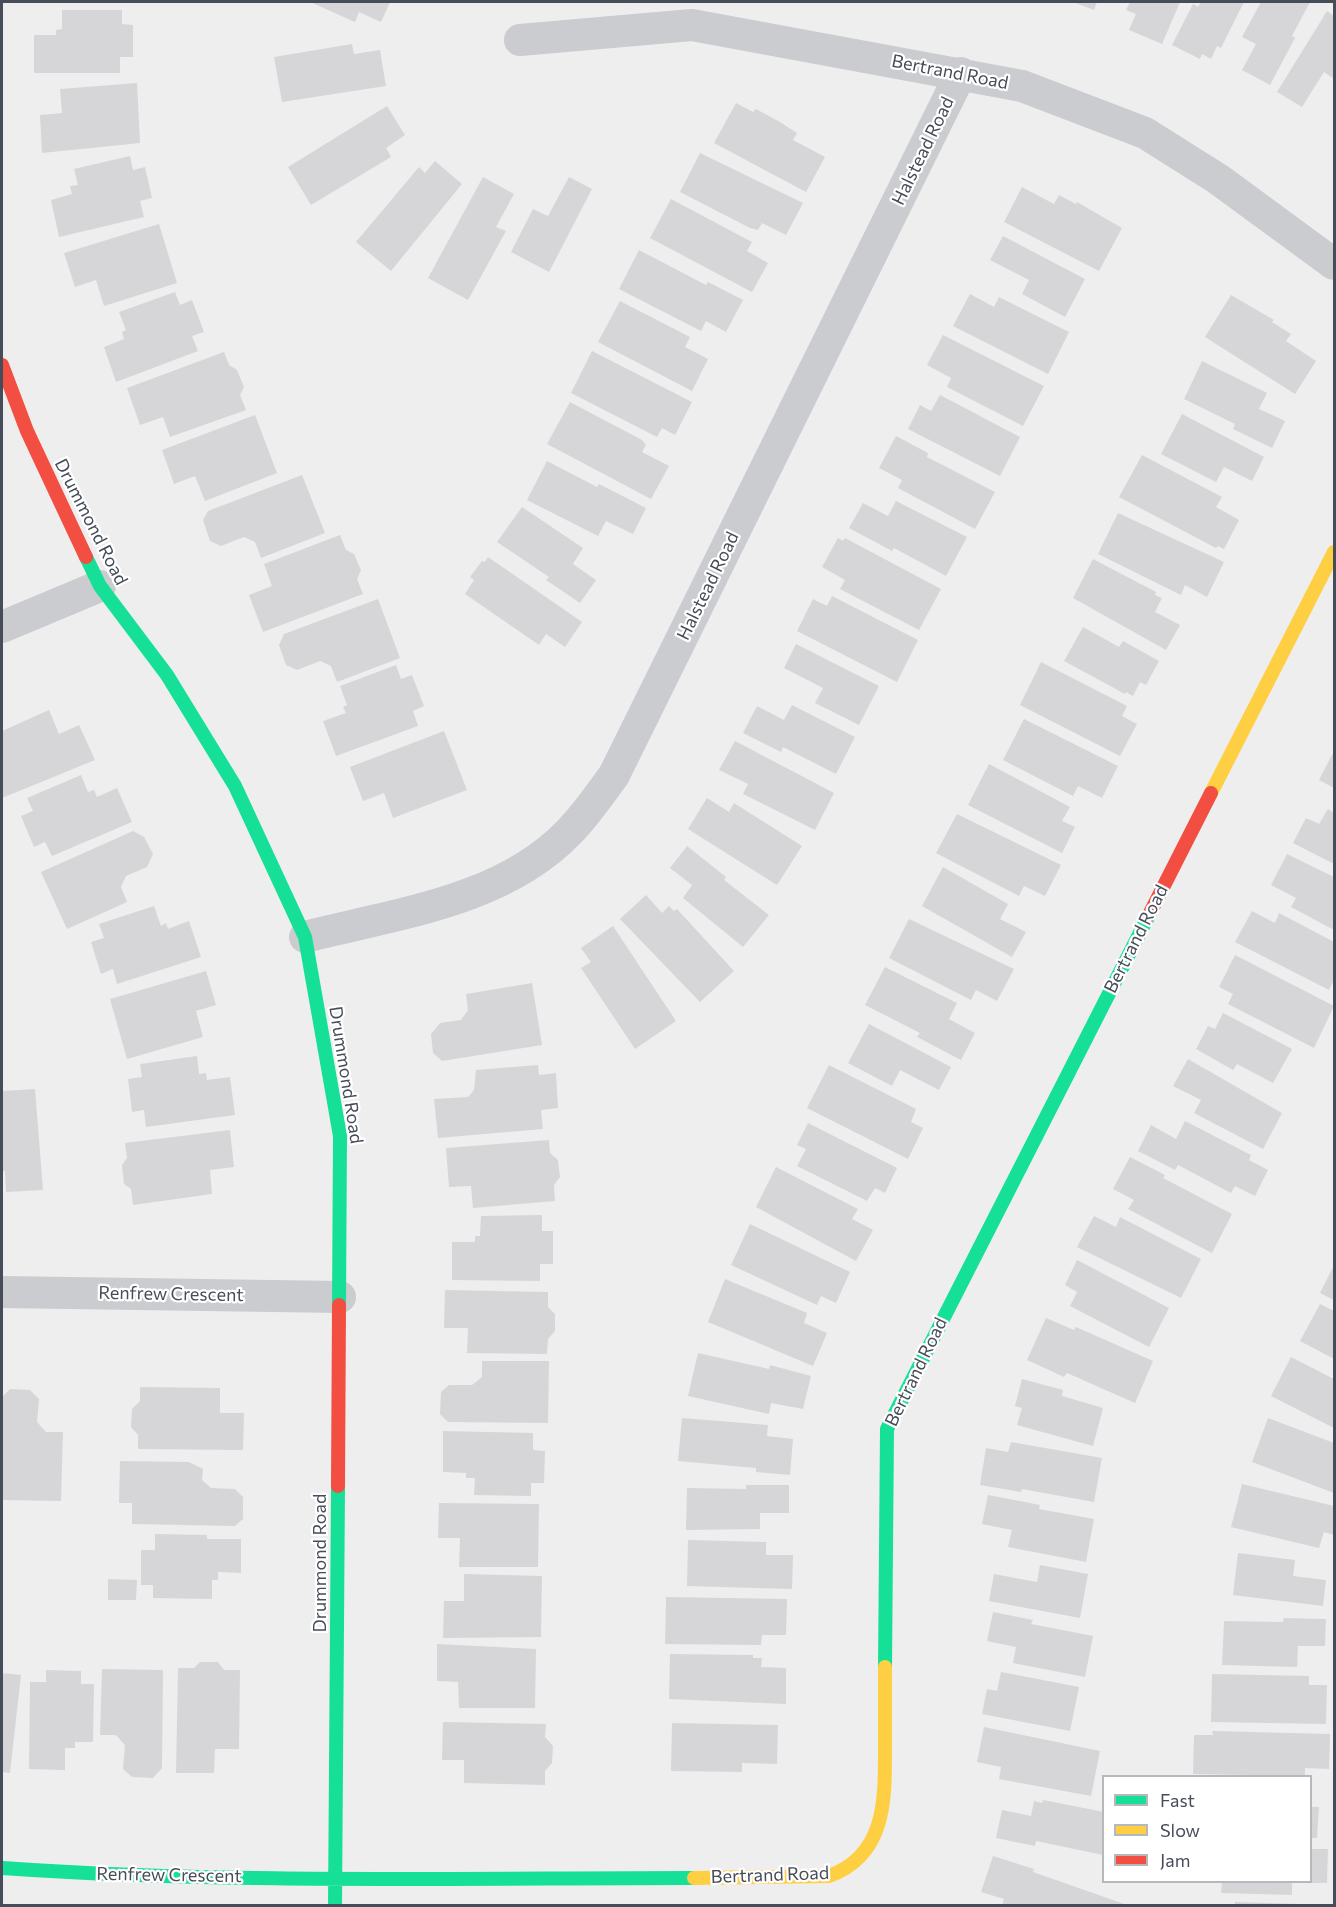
<!DOCTYPE html>
<style>
body{margin:0}
#map{position:relative;width:1336px;height:1907px;overflow:hidden;background:#efeeee;font-family:Commissioner,sans-serif}
canvas{display:block}
.frame{position:absolute;inset:0;border:3px solid #464d59;pointer-events:none}
.legend{position:absolute;left:1102px;top:1775px;width:210px;height:108px;box-sizing:border-box;background:#fff;border:2px solid #b5b8bd;margin:0;padding:8px 10px;list-style:none;font-size:18px;color:#464d59}
.legend li{display:flex;align-items:center;gap:12px;height:30px}
.legend b{width:30px;border:2px solid #b5b8bd}
</style>
<div id="map">
<canvas width="1336" height="1907"></canvas>
<div class="frame"></div>
<ul class="legend">
<li><b style="height:8px;background:#16e098"></b>Fast</li>
<li><b style="height:8px;background:#ffcf43"></b>Slow</li>
<li><b style="height:8px;background:#f24e42"></b>Jam</li>
</ul>
</div>
<script>
const ctx = document.querySelector('canvas').getContext('2d');
ctx.lineJoin = 'round';
function paint(path, color) { ctx.fillStyle = color; ctx.fill(path, 'evenodd'); }
function strokePath(path, color, width, dash) { ctx.strokeStyle = color; ctx.lineWidth = width; ctx.lineCap = dash ? 'butt' : 'round'; ctx.setLineDash(dash || []); ctx.stroke(path); }
function write(font, color, halo, rows, align = 'center') {
  ctx.font = font + ' Commissioner,sans-serif'; ctx.lineWidth = 4.5; ctx.setLineDash([]); ctx.textBaseline = 'middle'; ctx.strokeStyle = halo; ctx.fillStyle = color; for (const [text, x, y, turn = 0] of rows) {
    ctx.save(); ctx.translate(x, y); ctx.rotate((+turn || 0) * Math.PI / 180); ctx.textAlign = isNaN(turn) ? turn : align; if (halo) ctx.strokeText(text, 0, 0); ctx.fillText(text, 0, 0); ctx.restore();
  }
}
paint(new Path2D(`
 M310,2H390L381,22L359,12L355,22Z
 M1073,2H1097L1094,10Z
 M1130,2H1180L1162,44L1129,30L1136,14L1126,10Z
 M1201,2H1244L1221,48L1217,46L1211,59L1202,54L1200,59L1172,45L1193,4L1198,7Z
 M1261,2H1310L1292,36L1295,38L1270,85L1242,70L1256,44L1242,37Z
 M62,10H122V24L133,25V57H120V73H34V35H56V30L62,29Z
 M1327,11L1334,16V79L1324,72L1302,107L1277,92Z
 M352,44L354,54L380,50L386,86L282,102L274,57Z
 M137,83L140,143L42,153L40,115L62,113L60,89Z
 M736,103L753,112L756,109L780,122L797,133L793,140L825,157L806,192L714,143Z
 M387,106L405,135L386,148L391,157L311,205L288,167Z
 M700,153L803,203L786,235L762,223L758,230L750,228L680,192Z
 M130,156L133,170L145,167L152,198L140,201L144,217L59,237L51,200L72,194L70,186L78,185L74,169Z
 M435,161L462,184L391,271L356,242L419,167L425,173Z
 M483,177L514,194L496,227L506,231L468,300L428,278Z
 M569,177L592,189L549,272L511,252L533,209L548,216Z
 M1022,187L1054,204L1059,195L1076,204L1077,202L1122,228L1099,271L1004,222Z
 M671,199L752,242L747,251L768,263L752,292L650,238Z
 M159,224L177,283L104,306L96,280L75,287L64,253Z
 M1003,236L1085,279L1065,317L1022,294L1029,280L990,260Z
 M639,250L706,285L708,282L743,300L726,332L706,321L701,331L619,289Z
 M175,292L180,305L192,300L204,332L192,336L198,351L116,382L104,347L124,339L122,332L126,330L119,312Z
 M970,294L994,307L999,297L1069,332L1048,374L953,326Z
 M1231,295L1274,320L1272,322L1291,334L1286,341L1316,361L1295,394L1205,337Z
 M620,301L690,337L685,347L708,359L692,391L598,342Z
 M943,335L1044,386L1023,426L947,387L951,378L927,365Z
 M592,351L692,402L675,435L662,428L657,437L571,393Z
 M224,352L229,365L237,370L244,387L240,395L246,410L170,437L163,417L140,425L127,388Z
 M1202,361L1267,393L1259,409L1285,421L1272,448L1233,429L1235,424L1184,399Z
 M940,395L1020,437L1000,476L908,429L920,405L931,411Z
 M570,402L642,440L646,445L642,452L669,466L651,499L547,444Z
 M1182,414L1264,457L1252,481L1224,467L1216,482L1161,454Z
 M255,415L277,473L205,501L195,476L174,484L162,450Z
 M896,436L928,453L927,457L995,492L975,529L898,488L902,480L879,468Z
 M1142,455L1222,497L1216,507L1239,520L1224,549L1218,546L1216,548L1119,497Z
 M547,461L597,487L599,484L646,508L633,534L606,521L598,536L527,500Z
 M302,475L325,533L261,558L255,542L244,537L221,546L210,541L203,520L208,511Z
 M896,501L967,537L946,576L894,548L892,551L849,528L863,503L888,516Z
 M522,507L583,548L573,564L596,580L580,603L546,580L549,577L497,542Z
 M1118,513L1224,562L1207,597L1185,585L1181,595L1098,554Z
 M340,535L346,550L354,554L361,570L357,579L363,594L263,632L249,595L272,586L264,564Z
 M838,538L843,541L845,538L941,589L919,630L840,589L845,580L822,567Z
 M488,557L582,622L565,647L546,634L539,645L465,594L474,580L470,577L482,561L485,562Z
 M1093,559L1156,592L1155,595L1162,598L1155,612L1180,625L1166,650L1073,598Z
 M832,596L918,640L897,682L797,631L813,599L827,606Z
 M378,599L400,658L337,682L331,666L320,661L297,670L286,665L279,645L284,634Z
 M1083,627L1119,647L1123,641L1159,661L1146,685L1140,682L1133,696L1126,692L1125,694L1064,661Z
 M796,644L879,686L859,725L815,703L823,688L784,668Z
 M1041,662L1127,706L1122,716L1137,724L1120,756L1020,705Z
 M396,665L401,679L412,675L424,706L413,711L418,726L336,756L323,721L346,713L343,707L347,705L340,686Z
 M792,705L855,737L836,774L783,747L781,752L743,733L757,706L784,720Z
 M49,710L59,734L79,725L95,760L2,798V731Z
 M1024,719L1118,766L1102,798L1078,786L1073,796L1003,760Z
 M444,731L467,790L393,818L384,793L363,801L350,767Z
 M735,741L834,793L815,830L743,794L748,784L719,770Z
 M1334,751V788L1319,780Z
 M989,764L1070,807L1062,821L1075,827L1062,853L968,805Z
 M81,775L88,792L94,790L97,797L117,788L132,822L52,856L45,842L34,847L21,816L33,811L27,798Z
 M707,798L729,812L734,803L802,846L777,885L688,829Z
 M1328,809L1334,813V864L1293,843L1306,818L1319,824Z
 M957,814L1061,865L1045,896L1024,886L1019,896L936,853Z
 M133,831L144,837L153,854L147,867L126,876L121,887L127,902L67,929L41,872Z
 M687,846L726,877L724,880L769,915L743,947L683,898L692,885L670,868Z
 M1287,854L1334,877V930L1291,907L1296,898L1271,885Z
 M943,867L1008,904L1000,919L1026,932L1012,957L922,906Z
 M646,895L662,913L669,906L674,911L677,909L734,971L700,1002L620,919Z
 M154,906L161,926L166,923L168,929L189,921L201,957L117,984L113,969L101,974L91,942L104,938L99,924Z
 M1252,911L1275,923L1279,913L1334,942V980L1329,990L1235,942Z
 M909,919L1014,969L997,1001L976,990L971,1000L889,958Z
 M613,926L676,1021L635,1049L581,968L591,962L581,948Z
 M1235,955L1334,1006L1314,1048L1228,1004L1233,994L1219,987Z
 M885,967L957,1003L949,1019L975,1033L961,1060L917,1037L920,1033L865,1005Z
 M206,971L216,1005L196,1011L203,1037L127,1059L110,999Z
 M532,983L542,1045L442,1061L433,1053L431,1034L440,1023L461,1020L468,1010L466,994Z
 M1223,1013L1292,1049L1273,1083L1237,1064L1233,1070L1196,1049L1208,1026L1215,1029Z
 M869,1024L951,1067L939,1090L900,1070L892,1086L848,1063Z
 M197,1056L199,1074L206,1073L207,1080L230,1077L235,1115L146,1127L144,1110L132,1112L128,1079L142,1077L140,1064Z
 M1188,1059L1282,1113L1263,1149L1194,1113L1201,1100L1173,1086Z
 M538,1065L539,1075L556,1073L558,1108L541,1110L543,1129L438,1138L434,1099L468,1097L474,1090L476,1070Z
 M829,1065L916,1109L911,1122L923,1128L908,1159L807,1108Z
 M35,1089L43,1190L6,1192L5,1171H2V1091Z
 M1185,1121L1251,1155L1249,1160L1268,1170L1255,1196L1235,1186L1231,1193L1178,1165L1175,1170L1138,1151L1151,1125L1176,1139Z
 M808,1123L897,1168L885,1193L875,1188L867,1201L797,1166L806,1149L797,1145Z
 M230,1130L234,1167L210,1170L212,1194L133,1205L131,1189L124,1184L122,1165L127,1158L125,1143Z
 M549,1140L550,1153L558,1160L560,1177L554,1185L555,1201L473,1208L471,1186L449,1187L446,1148Z
 M1130,1157L1165,1175L1163,1178L1232,1214L1212,1253L1128,1209L1134,1200L1113,1189Z
 M776,1167L858,1209L852,1219L873,1230L856,1261L756,1207Z
 M542,1215V1231H553V1264H540V1281L452,1280V1242H475V1236H480L481,1216Z
 M1094,1216L1116,1227L1120,1217L1201,1259L1181,1298L1077,1247Z
 M750,1224L850,1272L836,1303L821,1296L817,1305L731,1265Z
 M1077,1260L1169,1308L1149,1347L1070,1306L1077,1292L1065,1285Z
 M1334,1265V1300L1320,1293Z
 M725,1279L807,1313L804,1323L827,1333L813,1366L708,1322Z
 M445,1290L548,1292V1307L555,1314V1331L548,1339L547,1354L467,1353L468,1328H444Z
 M1320,1304L1334,1311V1359L1300,1341Z
 M1046,1318L1074,1330L1076,1327L1153,1361L1135,1403L1067,1373L1064,1377L1027,1360Z
 M698,1353L769,1369L770,1365L811,1376L803,1409L771,1403L769,1414L688,1396Z
 M1291,1357L1334,1379V1428L1271,1396Z
 M482,1361H549L548,1423L448,1422L440,1414L441,1392L449,1385H472L482,1377Z
 M1022,1379L1063,1390L1062,1396L1103,1408L1093,1446L1017,1425L1022,1408L1015,1406Z
 M140,1387L220,1388V1413H244L243,1450L138,1449V1435L131,1427L132,1409L140,1401Z
 M10,1389L30,1390L39,1399L37,1422L46,1432H63L61,1501L2,1500V1397Z
 M682,1418L768,1425L767,1436L793,1439L790,1475L756,1472V1468L678,1461Z
 M1268,1418L1334,1443V1493L1252,1462Z
 M443,1431L533,1433V1450L545,1451L544,1483H531V1496L474,1495L475,1478H466V1473L443,1472Z
 M1011,1442L1102,1458L1094,1502L1022,1489L1021,1492L980,1485L986,1448L1008,1452Z
 M120,1461L189,1462L203,1469L202,1480L211,1488L235,1489L243,1497V1519L235,1526L132,1524V1503H119Z
 M1242,1484L1334,1506V1535L1324,1532L1319,1548L1231,1527Z
 M746,1485H789V1513H760V1529L686,1530L687,1488L746,1489Z
 M988,1495L1040,1505L1039,1509L1094,1519L1086,1562L1008,1547L1012,1530L982,1524Z
 M439,1503L539,1504L538,1567H459L460,1538H438Z
 M155,1534L207,1535V1539H241V1573L218,1572V1580H212V1599L153,1598V1585H141V1550H155Z
 M688,1540L766,1542V1555H793L792,1589L687,1586Z
 M1238,1553L1295,1560L1293,1576L1326,1580L1323,1606L1233,1595Z
 M1040,1565L1088,1574L1080,1618L989,1601L994,1574L1037,1582Z
 M464,1574L542,1576L541,1637L443,1638L444,1601H464Z
 M108,1579L137,1580L136,1600H108Z
 M666,1597L787,1599L786,1635H762L761,1645L665,1644Z
 M993,1612L1033,1620L1031,1624L1093,1636L1085,1677L1013,1663L1016,1647L987,1641Z
 M1284,1618L1326,1619L1325,1646H1298L1297,1667L1222,1665L1224,1621L1283,1622Z
 M437,1644L536,1649L535,1708H459L458,1682L437,1681Z
 M670,1654L753,1655V1658H762L761,1667L786,1668V1704L669,1699Z
 M200,1662H218L224,1670H240L239,1749H215L214,1773H176L178,1668H194Z
 M102,1669L163,1670L162,1768L153,1778L132,1777L123,1769L125,1745L116,1735H100Z
 M46,1670L81,1671V1684H94L93,1742H75V1748H65V1770L29,1769L30,1682H46Z
 M1001,1672L1079,1687L1070,1731L982,1714L987,1689L997,1691Z
 M2,1673L21,1675L10,1773L2,1772Z
 M1212,1674L1309,1676V1685H1327L1326,1724L1211,1722Z
 M443,1722L546,1724L545,1737L553,1746L552,1763L545,1771V1785L464,1783V1760H442Z
 M672,1723L778,1725L777,1764L742,1763V1772L671,1771Z
 M984,1727L1100,1751L1091,1796L999,1779L1001,1767L977,1762Z
 M1212,1731L1330,1734L1329,1769L1305,1768V1776L1193,1774L1194,1735H1213Z
 M1043,1800L1104,1812L1103,1855L1036,1841L1035,1846L996,1838L1002,1810L1031,1816L1034,1801L1042,1803Z
 M1310,1807H1319L1317,1838H1310Z
 M1310,1849H1328L1327,1883H1310Z
 M993,1856L1034,1869L1033,1872L1130,1906H1002L1004,1899L981,1892Z
 M1222,1882H1292V1895L1221,1893Z
 M1235,1902L1302,1904V1906H1235Z`), '#d6d6d8');
strokePath(new Path2D(`
 M520,40L692,25L1022,86L1145,133L1218,179L1334,264
 M2,627L100,586
 M305,937C394,914 502,902 569,832C586,815 600,794 614,775L961,73
 M2,1292L340,1297`), '#cacccf', 32);
strokePath(new Path2D(`
 M86,557L100,586L167,675L235,786L305,937L340,1136L339,1305
 M885,1667L887,1429L1149,915
 M2,1868C232,1884 464,1878 694,1878
 M335,1906L338,1486`), '#16e098', 14);
strokePath(new Path2D(`
 M1211,793L1334,552
 M694,1878L829,1876C887,1855 885,1798 885,1746C885,1720 885,1694 885,1667`), '#ffcf43', 14);
strokePath(new Path2D(`
 M2,365L27,431L86,557
 M1149,915L1211,793
 M338,1486L339,1305`), '#f24e42', 14);
write('18px', '#464d59', '#fff', [
 ["Bertrand Road",950,72,11],
 ["Halstead Road",923,151,-64],
 ["Drummond Road",91,522,63],
 ["Halstead Road",708,586,-64],
 ["Bertrand Road",1136,939,-63],
 ["Drummond Road",346,1075,81],
 ["Renfrew Crescent",171,1294,1],
 ["Bertrand Road",916,1372,-64],
 ["Drummond Road",320,1563,-90],
 ["Renfrew Crescent",169,1875,1],
 ["Bertrand Road",770,1875,-2]
]);
</script>
